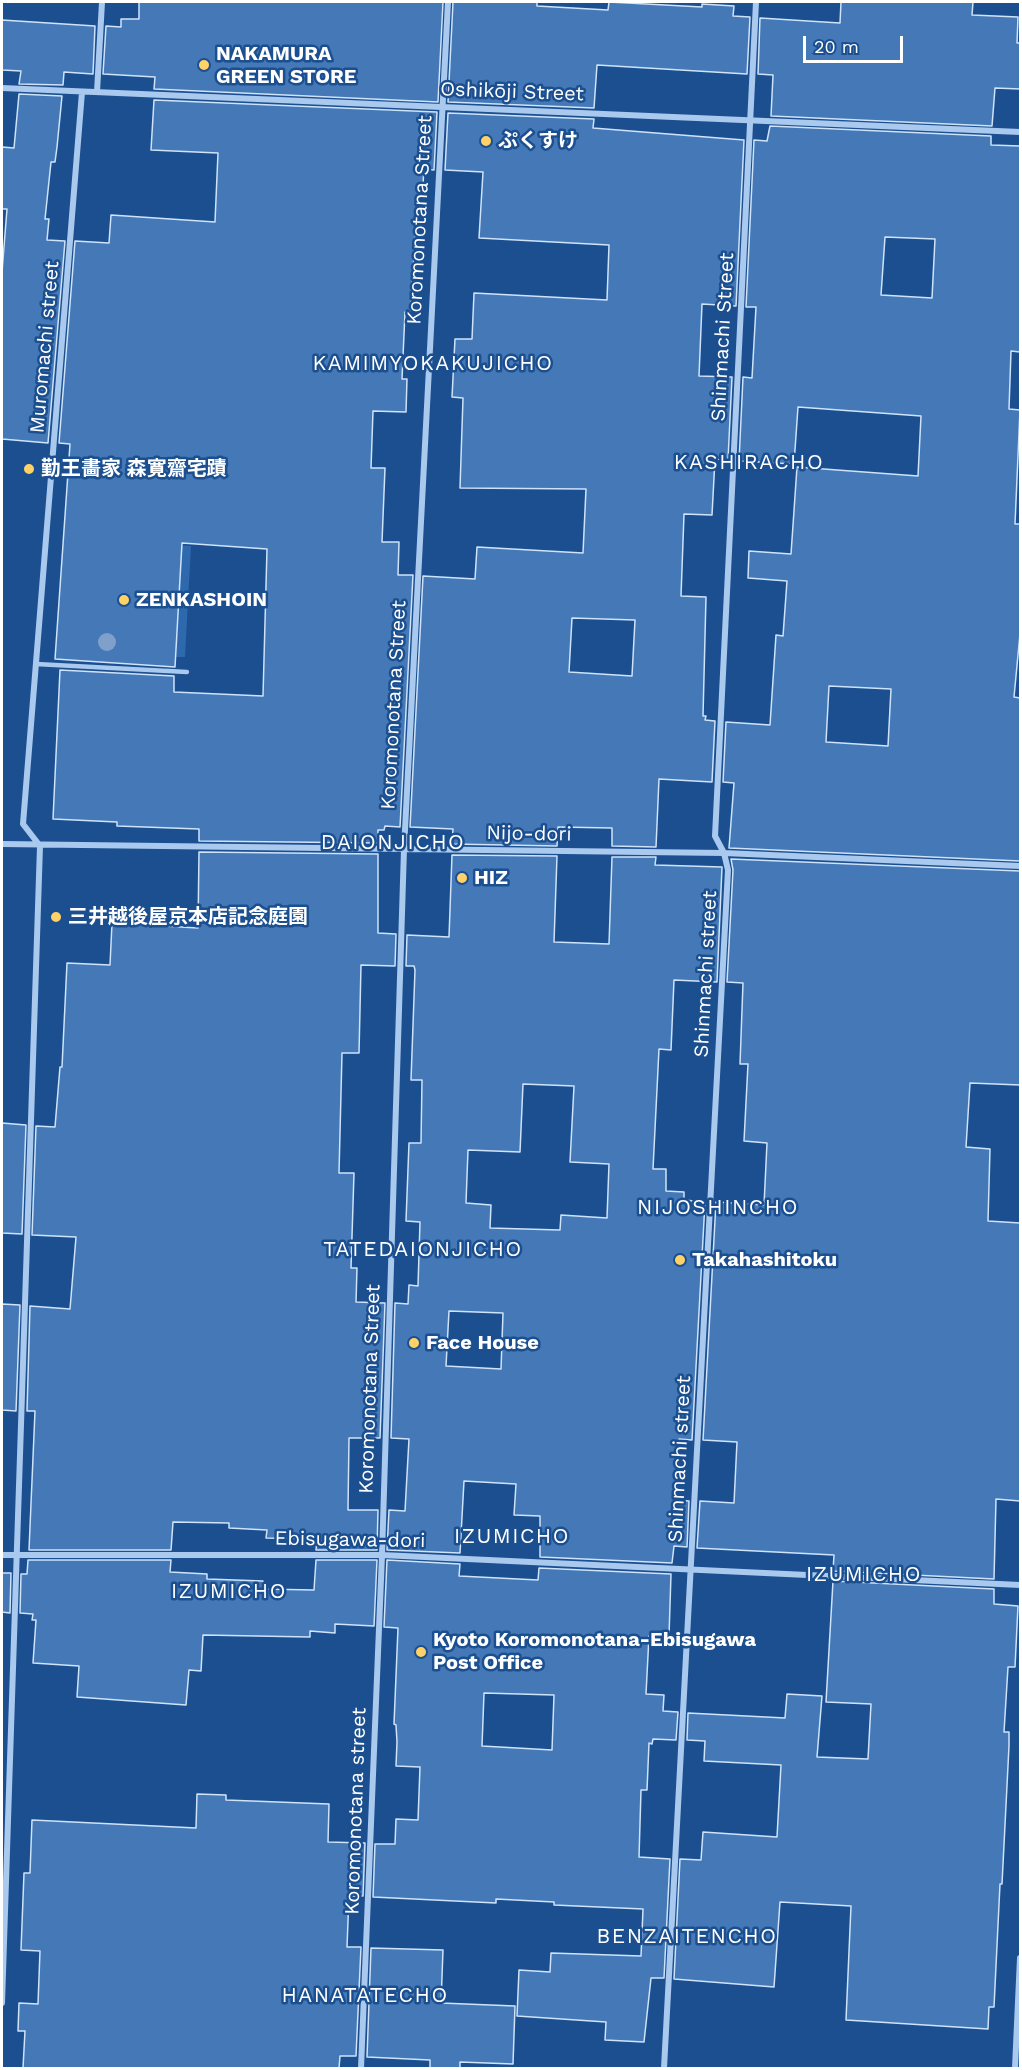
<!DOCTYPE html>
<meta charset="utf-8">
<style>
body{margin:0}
#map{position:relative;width:1022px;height:2070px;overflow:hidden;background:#1b4f8f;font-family:"Work Sans",sans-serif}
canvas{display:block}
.frame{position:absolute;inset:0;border:3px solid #fff;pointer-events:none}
.scale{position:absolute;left:803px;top:36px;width:100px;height:27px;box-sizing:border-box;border:3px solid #fff;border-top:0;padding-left:8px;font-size:18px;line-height:21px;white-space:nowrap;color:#fff;-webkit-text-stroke:4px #1b4f8f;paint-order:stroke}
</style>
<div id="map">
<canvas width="1022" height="2070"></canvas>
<div class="frame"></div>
<div class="scale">20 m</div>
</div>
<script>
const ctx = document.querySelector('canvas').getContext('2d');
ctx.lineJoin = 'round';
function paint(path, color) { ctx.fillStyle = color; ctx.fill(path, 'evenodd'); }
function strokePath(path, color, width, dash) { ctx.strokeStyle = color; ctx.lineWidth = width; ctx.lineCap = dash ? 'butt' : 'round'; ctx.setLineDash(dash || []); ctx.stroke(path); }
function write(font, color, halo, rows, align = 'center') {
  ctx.font = font + ' "Work Sans","Noto Sans JP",sans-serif'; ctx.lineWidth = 5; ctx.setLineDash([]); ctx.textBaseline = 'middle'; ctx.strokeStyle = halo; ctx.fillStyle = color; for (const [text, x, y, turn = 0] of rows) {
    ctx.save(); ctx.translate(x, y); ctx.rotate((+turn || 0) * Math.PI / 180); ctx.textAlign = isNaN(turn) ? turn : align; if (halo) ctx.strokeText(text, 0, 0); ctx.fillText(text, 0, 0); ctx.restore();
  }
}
paint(new Path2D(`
 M157,544L191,546L185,657H176L181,569L156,567Z`), '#2e69ad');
const building = new Path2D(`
 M139,2H443L438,102L154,89L155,77L103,74L106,26L121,27V19H139Z
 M453,2H537V6L608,10L609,2L702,7V4L734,6L733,16L750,17L747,74L597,65L594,108L448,102Z
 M841,2H973L972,15L1018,17L1017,43H1020V89L995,88L992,126L771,116L773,75L758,74L760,18L840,23Z
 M2,20L95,26L93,74L64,72L63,85L19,84L21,71L2,70Z
 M19,94L62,96L57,147L55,162H51L45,219H49L47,240L65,241L48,443L2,439V272L7,209H2V147L14,148Z
 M154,100L437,112L434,170L424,169L423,184H419L410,312H405L402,379H407L406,412L373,411L371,468H385L382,542H399L398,575H413L400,827L385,826L384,830H378V843L199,841V829L117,826V822L53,819L60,670L174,676V692L263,696L267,549L182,543L175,667L55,659L70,444L59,443L75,241L109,243L111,215L215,222L218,153L151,150Z
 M448,113L594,119L593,128L744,140L736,306L702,304L699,376L732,377L728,460L715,459L712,515L684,514L681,596L706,597L703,716H706L705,720L715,721L712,782L659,779L656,847L612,846V828L558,827L557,846L452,844L453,829L410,827L423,576L475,579L477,547L583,553L586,489L460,488L463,398L452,397L455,339H472L474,293L607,300L609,245L479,238L483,172L445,170ZM572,618L635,620L632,676L569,672Z
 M770,126L991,136V145L1020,146V352L1011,351L1009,409L1020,410L1015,524H1020V634L1014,697L1020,698V861L729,848L734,783L723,782L726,722L770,725L776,635L783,636L787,581L748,578L749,551L791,554L797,467L918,476L921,416L798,407L794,464L739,461L743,377L752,378L756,307H746L754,140L767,141ZM885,237L935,239L932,298L881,295ZM829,686L891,689L888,746L826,742Z
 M199,852L378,854V933L396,934L395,966L361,965L359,1053H342L339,1173H354L351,1268H357L356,1302L385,1303L380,1438H349L348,1510H378L377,1550H316L317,1539L266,1538L267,1530L229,1528V1523L173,1522L171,1550H29L35,1411H27L30,1306L70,1309L76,1237L32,1235L36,1126L55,1127L60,1067H62L67,963L110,965L112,923L198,928Z
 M452,855L557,856L554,942L609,944L612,857H656L655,865L722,867L717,982L674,980L671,1050L659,1049L653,1169H666V1191L684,1192V1200L705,1202L692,1440L679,1439L676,1500L689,1501L687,1547L674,1546L672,1563L540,1557V1516L514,1515L516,1484L464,1481L460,1553L387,1550L389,1510L405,1511L409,1439L391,1438L395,1303L408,1304L409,1285L418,1286L420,1222L406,1221L409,1143H421L422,1080H411L415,970L414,966H406L407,935L449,937ZM523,1084L574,1086L570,1162L609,1164L607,1218L561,1215L560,1230L490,1228L491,1205L466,1203L468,1150L520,1152ZM449,1311L503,1313L501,1369L446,1366Z
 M731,859L1020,871V1085L970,1083L966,1147L990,1149L988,1221L1020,1223V1501L996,1499L994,1579L833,1571L834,1555L697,1548L700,1501L734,1503L737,1442L703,1440L716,1202L764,1205L767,1143L744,1141L748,1064H740L743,983L727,982L733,870Z
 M2,1123L26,1125L22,1234L2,1233Z
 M2,1304L20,1305L16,1411L2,1410Z
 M28,1560H171L170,1572L207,1574V1579L263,1581V1589L314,1590L316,1560H377L374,1626L335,1624V1633L310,1631V1637L203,1635L201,1671L189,1670L186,1705L77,1697L79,1666L33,1663L36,1620H32L33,1614L20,1613L21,1574H27Z
 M387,1560L460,1564L459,1576L538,1580L539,1568L671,1574L669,1636H649L646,1694L664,1695L663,1711L678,1712L676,1740L653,1739L652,1744L649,1743L647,1790H641L639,1857L670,1859L664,1978H651L644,2042L605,2040L606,2022L517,2016L519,1970L550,1972L551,1953L641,1956L643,1909L554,1905V1902L496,1899V1903L373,1897L375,1844H395L396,1819L418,1820L420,1767L396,1766L397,1742L396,1725L394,1724L398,1628L384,1627ZM484,1693L554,1695L552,1750L482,1746Z
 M2,1573H11L10,1613L2,1612Z
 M833,1581L994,1589V1604L1018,1606L1015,1667H1008L1004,1732H1009V1746L1002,1884H1000L994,2007H989L988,2029L846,2020L851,1906L780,1902L774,1987L674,1979L680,1859L701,1860L703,1832L777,1837L781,1765L704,1761L705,1741L687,1740L688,1713L785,1718L787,1694L822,1696L817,1757L868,1759L871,1704L826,1702Z
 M197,1794L226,1795V1800L329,1804L328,1842L365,1843L363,1896H349L347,1947H361L356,2056H340L339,2068H23L25,2031H18L19,2003L38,2004L40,1951L21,1950L24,1873H30L32,1820L196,1828Z
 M371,1948L443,1950L441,2003L515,2006L513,2064L460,2062V2068H430V2060L367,2057Z`);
paint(building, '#4478b7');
strokePath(building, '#cfe3fa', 1.5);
strokePath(new Path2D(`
 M36,664L187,672`), '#a9c9ee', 4.5);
strokePath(new Path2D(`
 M2,88L1020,132
 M97,92L102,2
 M2,844L724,853L1020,866
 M2,1555H382L1020,1585
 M2,2003L40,846L23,824L82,92
 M361,2068L382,1555L404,849L448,2
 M664,2068L728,870L724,853L715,836L756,2
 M1015,2068L1020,1958`), '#a9c9ee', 6);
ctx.fillStyle = '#7ea0ca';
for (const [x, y] of [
 [107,642]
]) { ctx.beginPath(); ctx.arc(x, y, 9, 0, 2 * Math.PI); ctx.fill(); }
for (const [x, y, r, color] of [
 [204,65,6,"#ffd166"],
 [486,141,6,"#ffd166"],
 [29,469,6,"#ffd166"],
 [124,600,6,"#ffd166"],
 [462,878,6,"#ffd166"],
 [56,917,6,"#ffd166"],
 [680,1260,6,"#ffd166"],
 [414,1343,6,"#ffd166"],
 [421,1652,6,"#ffd166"]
]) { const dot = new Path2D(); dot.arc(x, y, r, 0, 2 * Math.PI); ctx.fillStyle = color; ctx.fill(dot); strokePath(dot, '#1b4f8f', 2); }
write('bold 20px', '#fff', '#1b4f8f', [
 ["NAKAMURA",216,54],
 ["GREEN STORE",216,77],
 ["ぷくすけ",498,141],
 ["勤王畵家 森寛齋宅蹟",41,469],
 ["ZENKASHOIN",136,600],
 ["HIZ",474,878],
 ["三井越後屋京本店記念庭園",68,917],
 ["Takahashitoku",692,1260],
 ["Face House",426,1343],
 ["Kyoto Koromonotana-Ebisugawa",433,1640],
 ["Post Office",433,1663]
], 'left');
write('20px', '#fff', '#1b4f8f', [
 ["Oshikōji Street",512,92,2],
 ["Koromonotana Street",420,220,-87],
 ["Shinmachi Street",723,337,-87],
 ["Muromachi street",45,347,-85],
 ["Koromonotana Street",394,705,-87],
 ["Nijo-dori",529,834,1],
 ["Shinmachi street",706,974,-87],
 ["Koromonotana Street",370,1389,-88],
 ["Shinmachi street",680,1459,-87],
 ["Ebisugawa-dori",350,1540,1],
 ["Koromonotana street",356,1811,-88]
]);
ctx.letterSpacing = '1.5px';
write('21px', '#fff', '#1b4f8f', [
 ["KAMIMYOKAKUJICHO",433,364],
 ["KASHIRACHO",749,463],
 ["DAIONJICHO",393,843],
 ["NIJOSHINCHO",718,1208],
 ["TATEDAIONJICHO",423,1250],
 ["IZUMICHO",512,1537],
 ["IZUMICHO",864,1575],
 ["IZUMICHO",229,1592],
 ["BENZAITENCHO",687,1937],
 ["HANATATECHO",365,1996]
]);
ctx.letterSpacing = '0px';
</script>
